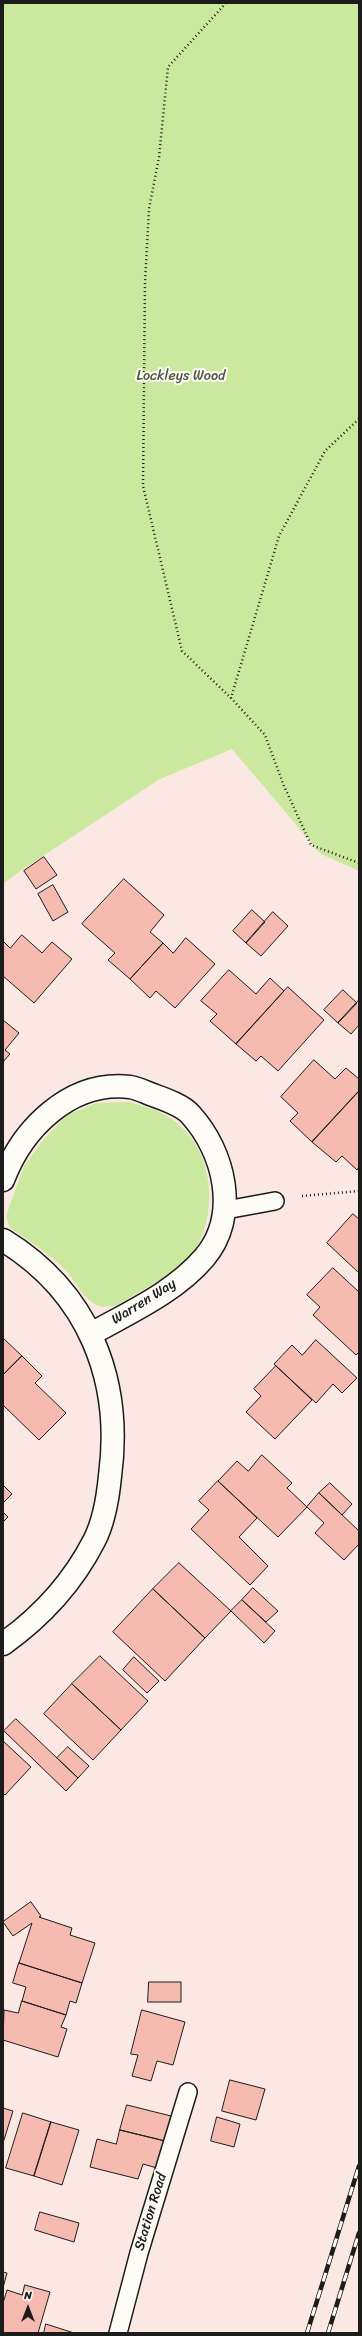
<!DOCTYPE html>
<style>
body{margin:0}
#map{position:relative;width:362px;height:2336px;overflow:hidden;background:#fbe8e2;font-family:Sriracha,sans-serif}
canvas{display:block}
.frame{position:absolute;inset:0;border:4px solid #1c1c1c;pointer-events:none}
.north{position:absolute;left:8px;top:2288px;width:40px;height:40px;-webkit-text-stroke:3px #fdfcf7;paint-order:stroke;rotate:0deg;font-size:11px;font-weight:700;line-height:16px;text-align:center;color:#1c1c1c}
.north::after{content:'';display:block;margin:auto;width:14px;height:18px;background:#1c1c1c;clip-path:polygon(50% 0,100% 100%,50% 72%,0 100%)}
</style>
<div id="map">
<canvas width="362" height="2336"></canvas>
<div class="frame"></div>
<div class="north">N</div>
</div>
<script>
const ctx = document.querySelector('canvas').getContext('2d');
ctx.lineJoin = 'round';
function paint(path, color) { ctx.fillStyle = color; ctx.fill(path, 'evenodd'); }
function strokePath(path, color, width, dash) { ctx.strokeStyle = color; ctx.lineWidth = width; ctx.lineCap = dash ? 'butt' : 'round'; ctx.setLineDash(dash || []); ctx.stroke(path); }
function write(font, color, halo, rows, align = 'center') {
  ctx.font = font + ' Sriracha,sans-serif'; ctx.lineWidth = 4; ctx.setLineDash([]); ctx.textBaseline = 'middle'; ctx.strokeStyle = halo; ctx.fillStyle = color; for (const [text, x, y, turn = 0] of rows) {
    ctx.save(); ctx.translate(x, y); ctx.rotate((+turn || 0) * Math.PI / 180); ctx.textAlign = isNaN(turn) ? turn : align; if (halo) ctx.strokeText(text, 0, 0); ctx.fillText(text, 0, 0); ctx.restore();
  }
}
paint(new Path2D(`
 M3,3H359V871L321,854L232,749L160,779L20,871L3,884Z
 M129,1102C146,1107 164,1111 178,1124C215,1154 219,1218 191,1256C183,1268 152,1285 139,1292C127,1299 115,1310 100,1306C83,1301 77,1282 65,1270C49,1253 29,1241 10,1228L6,1216L24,1166L43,1140L67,1115L96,1103Z`), '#cbe89f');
const building = new Path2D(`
 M44,857L57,875L36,889L24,871Z
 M124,879L164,915L150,932L163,943L130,979L108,960L115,953L82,924Z
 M53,885L68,912L53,921L38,894Z
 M252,910L265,922L246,943L233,931Z
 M273,912L288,926L261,956L246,943Z
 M22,935L42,953L52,942L72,959L34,1003L3,976V941L10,948Z
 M186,938L215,964L175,1008L156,991L150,998L130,979L163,943L173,953Z
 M229,970L256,994L270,978L284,991L236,1044L210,1021L217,1014L201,1001Z
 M288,987L324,1020L278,1071L261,1056L256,1061L236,1044Z
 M343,990L357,1003L338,1023L324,1010Z
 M359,1000V1025L351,1034L338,1023Z
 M3,1020L19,1033L5,1050L10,1054L3,1062Z
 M314,1060L335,1079L346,1068L359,1079V1091L312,1142L290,1121L298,1113L281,1097Z
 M359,1091V1167L357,1170L342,1156L336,1162L312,1142Z
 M353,1214L359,1219V1273L327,1243Z
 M333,1268L359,1292V1352L356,1355L313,1315L320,1307L307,1295Z
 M3,1338L22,1356L3,1375Z
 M316,1340L357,1378L342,1393L333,1384L316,1403L274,1364L292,1345L302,1355Z
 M22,1356L42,1376L35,1383L66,1413L39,1440L3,1405V1375Z
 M276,1366L312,1400L275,1439L246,1412L261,1396L254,1389Z
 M262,1455L292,1483L287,1488L307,1507L278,1537L218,1481L237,1461L248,1471Z
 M218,1481L257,1518L239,1537L268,1566L250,1585L191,1529L209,1510L199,1501Z
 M330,1483L352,1504L342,1515L319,1493Z
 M3,1485L12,1494L3,1503Z
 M319,1493L359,1531V1544L344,1560L315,1533L324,1523L307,1507Z
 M3,1512L8,1517L3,1522Z
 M179,1563L231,1611L205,1638L153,1589Z
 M253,1588L278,1611L266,1622L242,1600Z
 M153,1589L205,1638L165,1681L113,1632Z
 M242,1600L275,1631L264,1643L231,1611Z
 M100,1656L148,1701L121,1730L72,1684Z
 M134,1657L159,1681L147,1693L123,1670Z
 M72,1684L121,1730L93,1760L44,1714Z
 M16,1719L78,1778L66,1791L4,1731Z
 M3,1741L31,1767L5,1795L3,1793Z
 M68,1747L89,1766L78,1778L57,1758Z
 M31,1902L41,1916L39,1917L72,1928L70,1935L95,1943L82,1983L19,1963L32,1923L13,1936L3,1922Z
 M19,1963L82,1983L76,2003L70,2001L66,2015L22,2001L26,1987L13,1983Z
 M149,1982H181V2002H148Z
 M22,2001L66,2015L61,2027L67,2029L58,2057L3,2040L4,2010L18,2013Z
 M142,2010L185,2022L173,2065L157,2061L151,2081L132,2076L138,2055L131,2054Z
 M230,2080L265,2089L256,2120L222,2111Z
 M127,2105L171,2116L165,2141L120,2130Z
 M3,2108L13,2111L3,2143Z
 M23,2113L51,2122L34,2176L6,2168Z
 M217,2117L240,2124L234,2147L211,2141Z
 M51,2122L79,2130L62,2185L34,2176Z
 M120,2130L165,2141L157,2168L143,2164L138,2179L90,2167L97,2139L116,2144Z
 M40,2212L79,2223L74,2242L35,2230Z
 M3,2272L7,2273L3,2288Z
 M25,2285L50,2292L38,2333H3V2303L7,2290L22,2295Z
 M46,2324L74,2333H44Z`);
paint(building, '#f5bab0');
strokePath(building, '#1c1c1c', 1);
const lane = new Path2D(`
 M226,1210L275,1201
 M118,2333L139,2253L188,2092`);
const street = new Path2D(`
 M3,1180C22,1129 70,1080 130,1087C137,1088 145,1092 153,1095C164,1099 182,1105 190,1114C225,1152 240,1216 204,1258C175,1292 130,1312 91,1334
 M3,1240C88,1292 123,1379 110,1476C108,1497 104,1522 94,1541C73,1582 41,1617 3,1644`);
strokePath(lane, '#1c1c1c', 20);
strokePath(street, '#1c1c1c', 25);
strokePath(new Path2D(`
 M226,3L168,67L159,157L149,209L145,283L143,486L182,651L231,698
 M359,419L325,451L279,536L231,698L265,735L284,786L311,845L359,863
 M302,1196L359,1191`), '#1c1c1c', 2.5, [1, 3]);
strokePath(lane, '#fdfcf7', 17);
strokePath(street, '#fdfcf7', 22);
const rail = new Path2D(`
 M307,2333L359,2166
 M328,2333L359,2233`);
strokePath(rail, '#1c1c1c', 4.5);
strokePath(rail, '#fdfcf7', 3, [9]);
write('14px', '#515943', '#fdfcf7', [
 ["Lockleys Wood",181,376]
]);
write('14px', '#1c1c1c', '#fdfcf7', [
 ["Warren Way",144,1302,-32],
 ["Station Road",151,2212,-73]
]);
</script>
